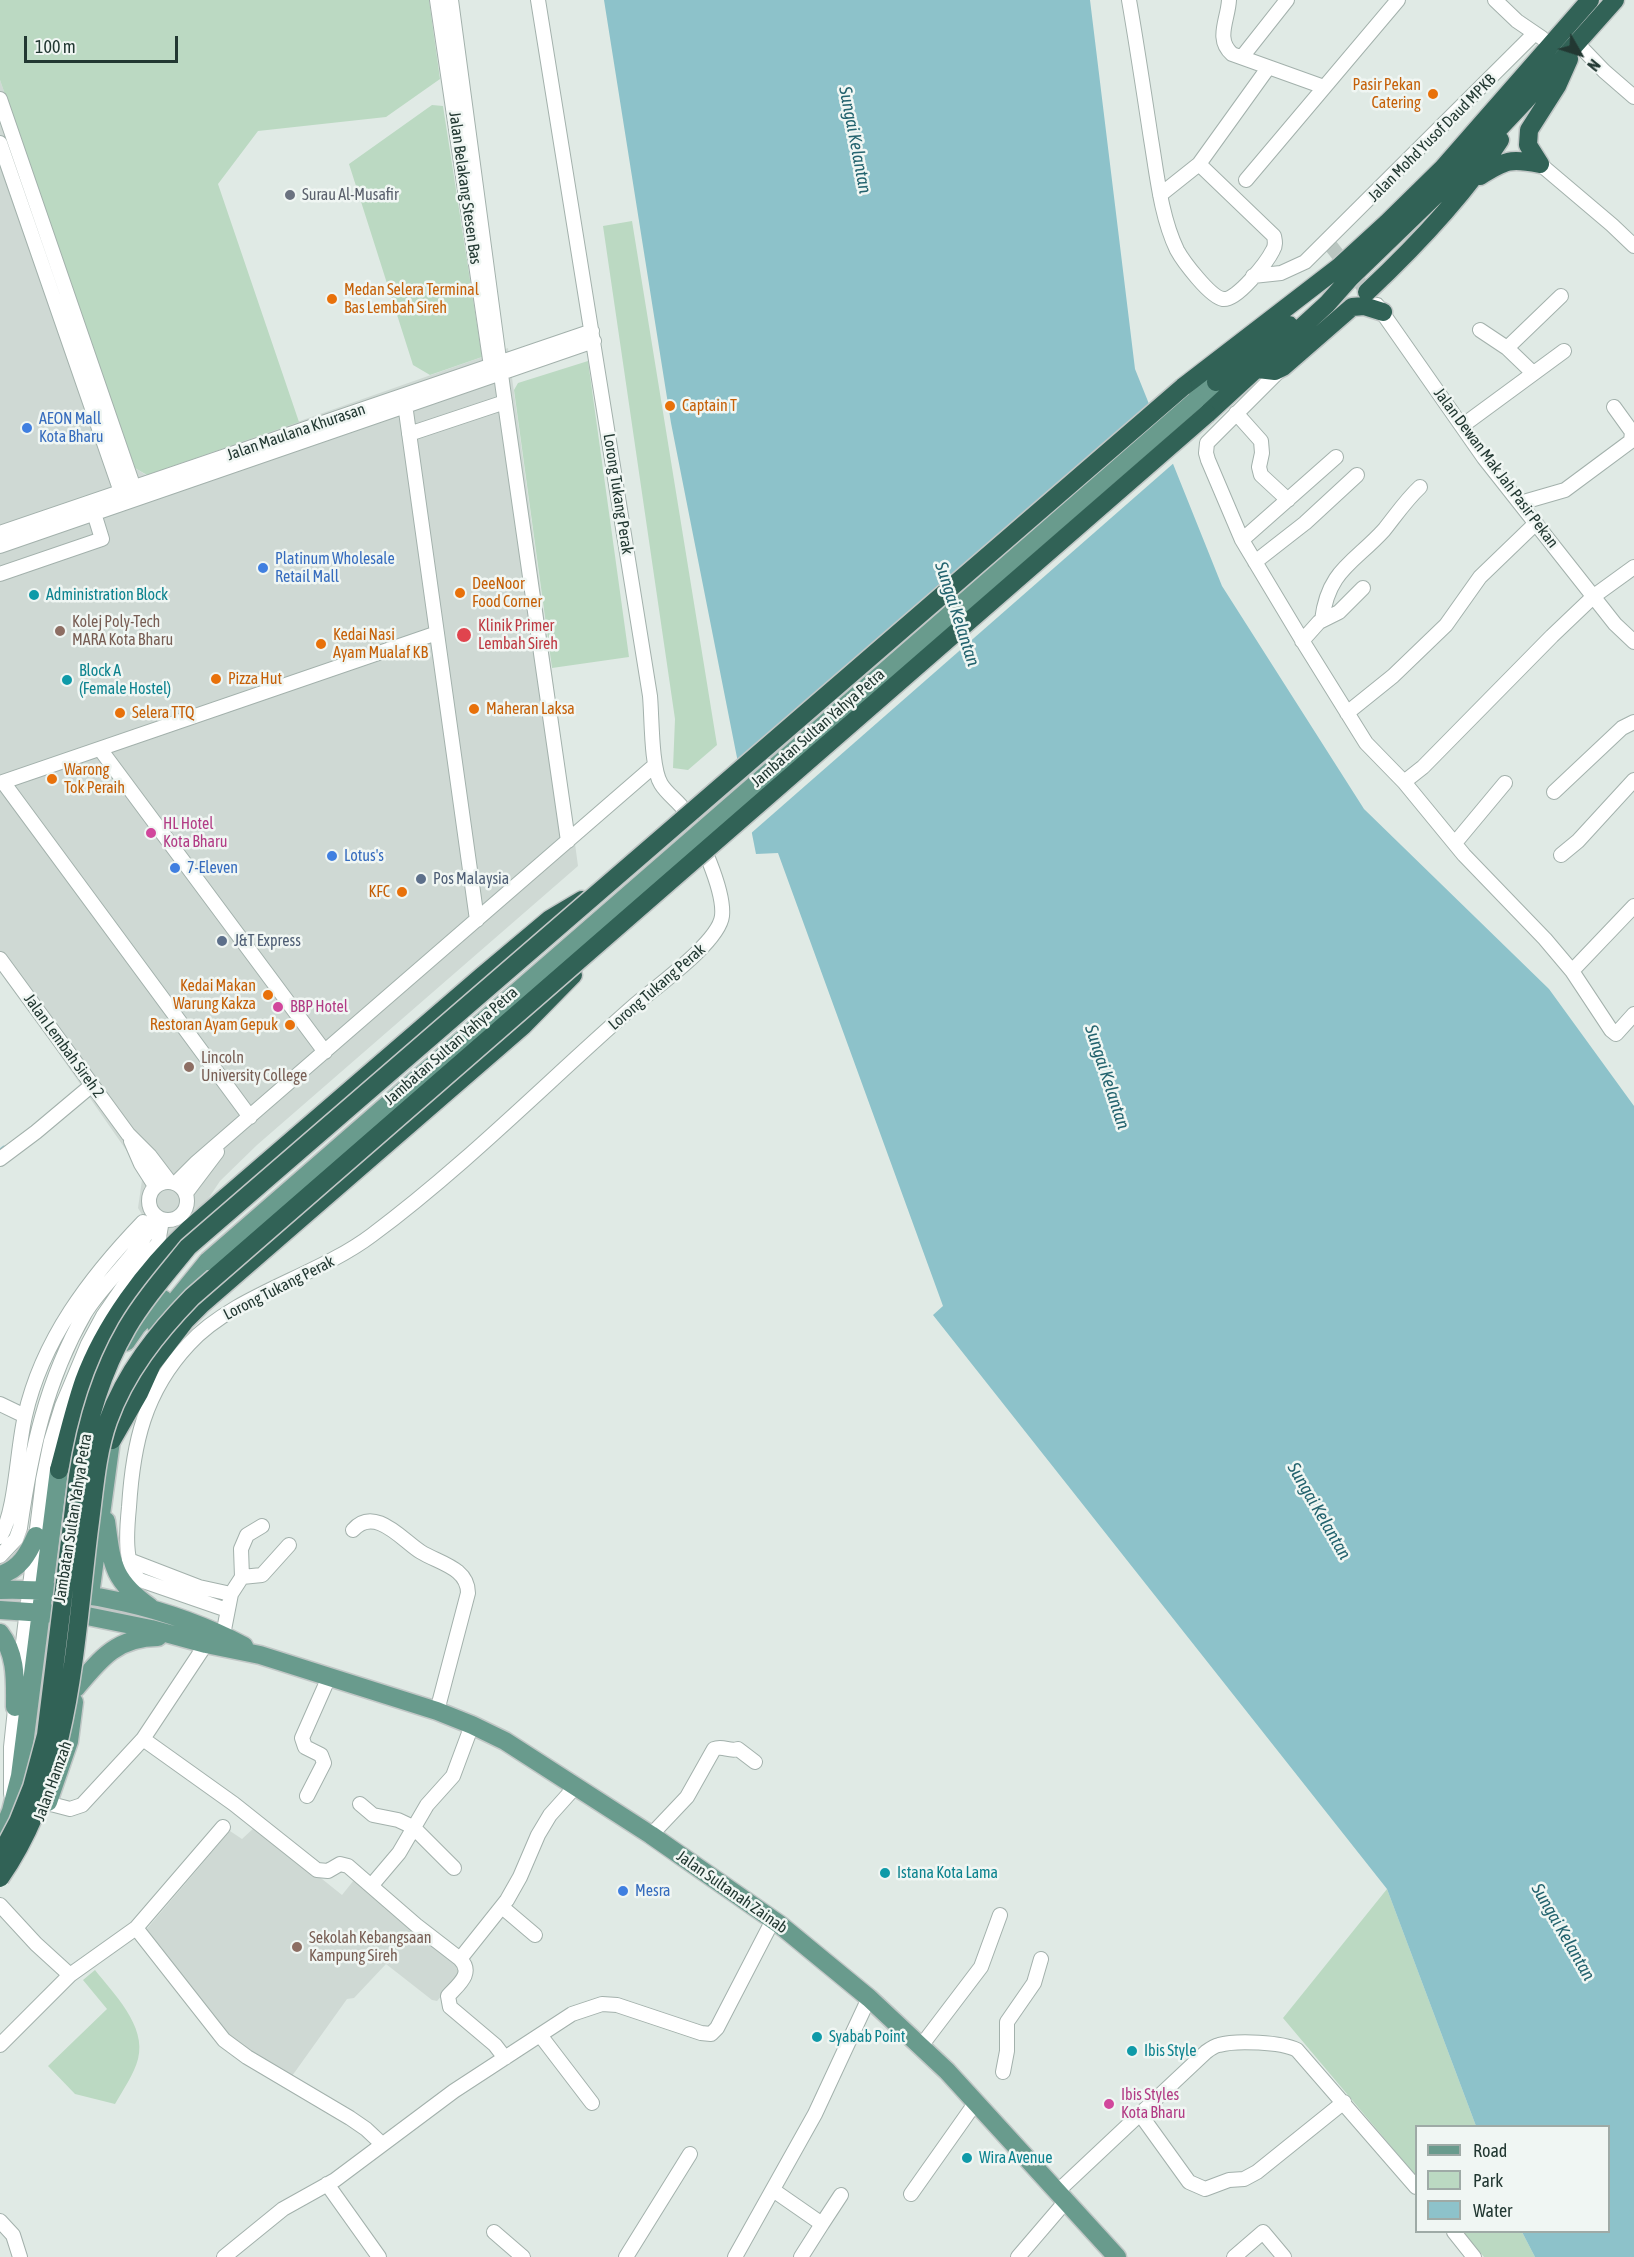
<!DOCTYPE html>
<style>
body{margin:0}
#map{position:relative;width:1634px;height:2257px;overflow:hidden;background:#e0eae5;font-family:"Asap Condensed",sans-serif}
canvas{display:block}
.legend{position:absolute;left:1415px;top:2125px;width:195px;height:108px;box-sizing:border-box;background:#f0f6f3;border:2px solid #9eaaa6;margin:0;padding:8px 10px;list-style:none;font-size:18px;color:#223832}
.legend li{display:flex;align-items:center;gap:12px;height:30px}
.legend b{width:30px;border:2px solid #9eaaa6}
.north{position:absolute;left:1550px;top:24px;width:60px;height:60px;-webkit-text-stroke:4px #f0f6f3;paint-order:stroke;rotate:129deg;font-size:16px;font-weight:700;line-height:24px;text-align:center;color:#223832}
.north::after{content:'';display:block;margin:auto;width:21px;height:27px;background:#223832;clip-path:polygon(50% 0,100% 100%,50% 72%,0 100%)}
.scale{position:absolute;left:24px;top:36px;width:154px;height:27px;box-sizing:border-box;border:3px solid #223832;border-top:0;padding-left:8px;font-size:18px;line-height:21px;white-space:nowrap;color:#223832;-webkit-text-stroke:4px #f0f6f3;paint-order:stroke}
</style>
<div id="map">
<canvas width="1634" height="2257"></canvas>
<ul class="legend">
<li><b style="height:8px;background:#699b8d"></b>Road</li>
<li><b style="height:16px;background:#bbd9c2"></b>Park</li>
<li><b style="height:16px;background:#8dc2ca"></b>Water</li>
</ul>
<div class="north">N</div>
<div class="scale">100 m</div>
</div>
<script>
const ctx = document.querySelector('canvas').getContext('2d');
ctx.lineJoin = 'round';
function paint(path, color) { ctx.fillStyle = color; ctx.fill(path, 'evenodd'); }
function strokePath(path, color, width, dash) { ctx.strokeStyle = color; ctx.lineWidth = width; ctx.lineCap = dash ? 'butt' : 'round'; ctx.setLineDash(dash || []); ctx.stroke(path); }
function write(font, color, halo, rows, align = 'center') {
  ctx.font = font + ' "Asap Condensed",sans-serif'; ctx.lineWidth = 5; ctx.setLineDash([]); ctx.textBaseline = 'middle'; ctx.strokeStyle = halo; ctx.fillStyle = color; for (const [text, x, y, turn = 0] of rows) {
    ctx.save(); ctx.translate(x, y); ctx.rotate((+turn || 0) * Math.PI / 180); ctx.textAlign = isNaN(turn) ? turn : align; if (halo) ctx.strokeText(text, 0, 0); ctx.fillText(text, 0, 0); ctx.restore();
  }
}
paint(new Path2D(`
 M0,80L135,468L146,475L508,348L578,866L257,1145L220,1181L198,1214L167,1244L146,1221L138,1208L142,1180L138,1167L0,969Z
 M256,1826L342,1895L354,1880L382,1903L384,1908L395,1914L463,1967V1971L437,2001L432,2000L386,1964L354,1998L347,1999L292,2076L223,2034L145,1931L230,1831L242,1839Z`), '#cfd9d4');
paint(new Path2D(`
 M0,0H429L440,79L386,117L258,131L218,184L299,422L147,475L135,468L0,80Z
 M432,105L443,106L482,357L430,375L413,365L349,164Z
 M632,221L717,745L688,770L673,768L675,719L603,226Z
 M588,361L629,657L552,668L514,390L518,383Z
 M1387,1889L1476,2126H1416V2176L1283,2018Z
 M95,1970C113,1993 147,2026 138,2059C134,2074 123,2090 115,2104L75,2094L48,2066L107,2009L83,1980Z
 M1463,2232H1522L1535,2257H1484Z`), '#bbd9c2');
paint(new Path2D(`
 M604,0H1090L1135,369L1222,586L1364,809L1549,989L1634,1106V2257H1535L1522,2232H1608V2126H1476L1387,1889L933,1315L943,1306L778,853L756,854L671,423Z`), '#8dc2ca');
paint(new Path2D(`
 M1153,408L1175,462L749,835L736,766Z`), '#e0eae5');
strokePath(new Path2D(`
 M0,1150L4,1147`), '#8dc2ca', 3);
strokePath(new Path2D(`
 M1331,246L1364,288`), '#bac6c1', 14, [14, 7]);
const minor = new Path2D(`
 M437,0L492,373
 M451,0L503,389L568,841
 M1129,0C1137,46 1144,93 1151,139C1157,175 1161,217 1177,250C1183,261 1210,297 1223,299C1237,301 1267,262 1273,250C1276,245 1275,241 1274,236L1199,164
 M1229,0C1228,20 1215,39 1232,54L1324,87
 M1495,0L1517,21L1542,38
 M1576,42L1604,71L1634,97
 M1242,57L1287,0
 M0,99L134,488
 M0,143L121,492
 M1540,164L1612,225L1634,246
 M1246,180L1398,0
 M1160,195L1199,164L1268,68
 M1253,276L1281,273L1305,262L1534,34
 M1377,305L1484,458L1615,624L1634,642
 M1480,330L1507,348L1533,373
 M1507,348L1561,296
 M1283,367L1207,443L1206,453L1208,460L1242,540L1305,645L1366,743L1404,782L1464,855L1545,939L1572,971L1611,1030L1616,1034L1634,1014
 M404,397L477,920
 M1236,413L1261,441L1262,453L1259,467L1261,475L1288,500
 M1462,426L1564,351
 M409,434L505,402
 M1520,503L1565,490L1631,441L1632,432L1614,407
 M0,533L592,331
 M1242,540L1336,457
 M0,546L594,341
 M1255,562L1305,523L1357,475
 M0,574L102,539L94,513
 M1322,620C1328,570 1354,563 1384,530C1396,515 1406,500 1420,487
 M1302,641L1319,622L1339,612L1363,588
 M1347,713L1393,676L1446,625L1480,577L1536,523
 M100,749L325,1052
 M3,782L250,1117
 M1404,782L1423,767L1552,636L1594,596L1634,567
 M0,783L437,633
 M1554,792L1622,728L1634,722
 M1455,843L1505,783
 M1561,855L1578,841L1634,780
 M0,959L128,1134L150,1156L169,1181
 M1572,971L1634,906
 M131,1141L141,1164L155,1186
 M0,1159L36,1132L92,1085
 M149 1201a19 19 0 1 1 38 0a19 19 0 1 1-38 0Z
 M176,1183L197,1162L655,765
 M186,1193L217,1152
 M0,1404L25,1416
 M353,1530C375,1505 403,1541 421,1552C439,1563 468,1568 468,1593L437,1711
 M0,1537C16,1512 17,1449 25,1416C42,1340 90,1277 143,1222
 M0,1556L16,1539L20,1528C31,1451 46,1381 85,1313C106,1279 141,1254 155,1216
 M129,1560L199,1587L231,1594
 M242,1577L262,1575L289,1545
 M227,1610L140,1580C123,1567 127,1527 129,1507C133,1444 144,1392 189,1344C234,1295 318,1276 372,1235C466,1165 548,1081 636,1004C657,986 719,942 722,916C725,890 698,833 685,811C678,801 667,794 661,784C651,768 652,717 650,696L538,0
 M223,1635L231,1594L242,1577L241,1549L247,1535L262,1526
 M19,1675L43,1480L51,1441L62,1406L88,1344L103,1316L123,1287L158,1243L162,1220
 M143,1739L234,1804L317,1870L328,1871L340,1864L348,1866L416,1925L460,1959C474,1973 459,1984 448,1996L450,2007L495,2045L505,2058
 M11,1794V1747L16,1700
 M307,1796L324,1763L321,1755L305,1747L302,1738L329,1677
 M47,1803L70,1809L82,1805L143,1739L206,1644
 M360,1804L373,1815L398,1820L413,1827L454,1868
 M651,1835L687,1797L714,1749C723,1745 729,1752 738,1749L755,1762
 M371,1886L399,1853L427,1805L453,1776L472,1725
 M0,1905L36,1944L70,1975L136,1928L223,1827
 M502,1907L535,1935
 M136,1928L224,2040L247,2057L350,2118L366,2129L382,2144
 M460,1959L507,1900L520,1877L538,1835L550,1815L576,1786
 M540,2035L592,2103
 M0,2045L70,1975
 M921,2046L981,1967L1000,1915
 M1003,2072L1007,2051V2022L1034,1983L1041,1959
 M1140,2114L1189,2182L1205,2189L1229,2180L1244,2179L1257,2172L1344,2102
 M327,2184L379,2257
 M773,2190L822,2224L801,2257
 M1058,2191L1206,2052C1210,2049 1214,2046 1219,2045C1236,2040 1282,2042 1297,2050L1416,2187
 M911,2194L976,2102
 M0,2221L13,2235L20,2257
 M822,2224L841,2195
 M494,2232L523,2257
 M1454,2232L1474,2257
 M224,2257L283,2209L335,2180L454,2091L572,2014L602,2004L617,2005L701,2033L711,2034L717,2028L773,1920
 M626,2257L690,2154
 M735,2257L815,2114L869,1998
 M1018,2257L1066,2201
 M1234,2257L1263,2232L1284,2257`);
const major = new Path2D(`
 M1195,401L1216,382
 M156,1325L208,1261
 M126,1342L137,1326L163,1299
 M106,1521C112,1564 112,1580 150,1607
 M0,1575C20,1569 28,1554 36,1536
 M91,1588L113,1426
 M0,1590C84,1588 170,1607 244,1646
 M0,1610L87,1616L151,1629L206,1644L260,1655L437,1711L472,1725L505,1741L651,1835L779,1924L869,1998L947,2071L1117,2257
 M0,1633C17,1655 15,1681 15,1707
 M76,1688C100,1659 117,1637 158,1637
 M48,1802L69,1741L74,1702
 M0,1837L11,1811L20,1776L59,1470L66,1456`);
const highway = new Path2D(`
 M1540,164L1528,145L1529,130L1557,86L1569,59
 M1480,176C1506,160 1510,158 1540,164
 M1367,292C1416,246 1464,196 1500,140
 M1258,369L1275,371L1283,367L1352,307L1364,306L1383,312
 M1216,382L1289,325
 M1183,387L1339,267L1387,223L1443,168L1590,0
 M1207,414L1327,304L1350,278L1441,190L1525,101L1615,0
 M112,1440L139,1393L152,1364L185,1321L202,1304L523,1026L573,975
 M59,1470C67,1441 74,1410 84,1381C104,1326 146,1269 189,1229L482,976L550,919L582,900`);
strokePath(minor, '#a3b1ac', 16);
strokePath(major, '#c1c7c6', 21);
strokePath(highway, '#c1c7c6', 21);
strokePath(minor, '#fff', 14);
strokePath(major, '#699b8d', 18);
strokePath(highway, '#316256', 18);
const majorBridge = new Path2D(`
 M208,1261L1195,401`);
const highwayBridge = new Path2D(`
 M0,1856L18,1822L32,1787L46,1735L78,1476C86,1425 101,1373 127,1328C144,1299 167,1273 188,1247L1183,387
 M0,1878C71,1775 74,1649 89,1529C94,1493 96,1455 108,1421C125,1373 157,1333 192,1297L1207,414`);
strokePath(majorBridge, '#c1c7c6', 21, []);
strokePath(highwayBridge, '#c1c7c6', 21, []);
strokePath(majorBridge, '#699b8d', 18);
strokePath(highwayBridge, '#316256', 18);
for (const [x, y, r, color] of [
 [1433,94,6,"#e8710a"],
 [290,195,6,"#6b7280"],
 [332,299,6,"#e8710a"],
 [670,406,6,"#e8710a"],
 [27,428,6,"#3f7fe0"],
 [263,568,6,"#3f7fe0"],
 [460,593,6,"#e8710a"],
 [34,595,6,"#0f9aa8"],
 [60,631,6,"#8d6e63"],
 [464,635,8,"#e0444e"],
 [321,644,6,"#e8710a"],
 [216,679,6,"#e8710a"],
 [67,680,6,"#0f9aa8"],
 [474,709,6,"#e8710a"],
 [120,713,6,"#e8710a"],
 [52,779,6,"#e8710a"],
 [151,833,6,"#d1479c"],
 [332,856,6,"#3f7fe0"],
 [175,868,6,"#3f7fe0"],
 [421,879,6,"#5c6f8a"],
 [402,892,6,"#e8710a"],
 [222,941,6,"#5c6f8a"],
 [268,995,6,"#e8710a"],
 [278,1007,6,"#d1479c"],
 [290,1025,6,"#e8710a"],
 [189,1067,6,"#8d6e63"],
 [885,1873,6,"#0f9aa8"],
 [623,1891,6,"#3f7fe0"],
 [297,1947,6,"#8d6e63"],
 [817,2037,6,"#0f9aa8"],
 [1132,2051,6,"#0f9aa8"],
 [1109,2104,6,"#d1479c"],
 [967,2158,6,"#0f9aa8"]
]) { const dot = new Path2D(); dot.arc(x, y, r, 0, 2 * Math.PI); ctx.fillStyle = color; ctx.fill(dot); strokePath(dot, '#f0f6f3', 2); }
write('16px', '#c56008', '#f0f6f3', [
 ["Pasir Pekan",1421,85,"right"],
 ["Catering",1421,103,"right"],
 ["Medan Selera Terminal",344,290],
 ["Bas Lembah Sireh",344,308],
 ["Captain T",682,406],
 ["DeeNoor",472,584],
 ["Food Corner",472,602],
 ["Kedai Nasi",333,635],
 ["Ayam Mualaf KB",333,653],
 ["Pizza Hut",228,679],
 ["Maheran Laksa",486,709],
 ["Selera TTQ",132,713],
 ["Warong",64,770],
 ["Tok Peraih",64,788],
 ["KFC",390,892,"right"],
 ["Kedai Makan",256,986,"right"],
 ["Warung Kakza",256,1004,"right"],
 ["Restoran Ayam Gepuk",278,1025,"right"]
], 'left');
write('16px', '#223832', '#f0f6f3', [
 ["Jalan Mohd Yusof Daud MPKB",1432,138,-45],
 ["Jalan Belakang Stesen Bas",465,188,82],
 ["Jalan Maulana Khurasan",296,432,-19],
 ["Jalan Dewan Mak Jah Pasir Pekan",1496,468,53],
 ["Lorong Tukang Perak",618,494,81],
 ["Jambatan Sultan Yahya Petra",818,728,-41],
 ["Lorong Tukang Perak",657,987,-41],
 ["Jalan Lembah Sireh 2",64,1046,54],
 ["Jambatan Sultan Yahya Petra",451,1046,-41],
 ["Lorong Tukang Perak",279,1288,-27],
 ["Jambatan Sultan Yahya Petra",73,1518,-81],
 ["Jalan Hamzah",53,1781,-70],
 ["Jalan Sultanah Zainab",732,1892,35]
]);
write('16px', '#5b616d', '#f0f6f3', [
 ["Surau Al-Musafir",302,195]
], 'left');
write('16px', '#366cbe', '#f0f6f3', [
 ["AEON Mall",39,419],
 ["Kota Bharu",39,437],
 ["Platinum Wholesale",275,559],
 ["Retail Mall",275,577],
 ["Lotus's",344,856],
 ["7-Eleven",187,868],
 ["Mesra",635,1891]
], 'left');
write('16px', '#0d838f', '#f0f6f3', [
 ["Administration Block",46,595],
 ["Block A",79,671],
 ["(Female Hostel)",79,689],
 ["Istana Kota Lama",897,1873],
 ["Syabab Point",829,2037],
 ["Ibis Style",1144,2051],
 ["Wira Avenue",979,2158]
], 'left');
write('16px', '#785e54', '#f0f6f3', [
 ["Kolej Poly-Tech",72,622],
 ["MARA Kota Bharu",72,640],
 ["Lincoln",201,1058],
 ["University College",201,1076],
 ["Sekolah Kebangsaan",309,1938],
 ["Kampung Sireh",309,1956]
], 'left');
write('16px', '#be3a42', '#f0f6f3', [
 ["Klinik Primer",478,626],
 ["Lembah Sireh",478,644]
], 'left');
write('16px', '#b23c85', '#f0f6f3', [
 ["HL Hotel",163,824],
 ["Kota Bharu",163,842],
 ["BBP Hotel",290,1007],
 ["Ibis Styles",1121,2095],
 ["Kota Bharu",1121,2113]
], 'left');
write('16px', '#4e5e75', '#f0f6f3', [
 ["Pos Malaysia",433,879],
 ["J&T Express",234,941]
], 'left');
write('italic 18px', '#23636e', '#f0f6f3', [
 ["Sungai Kelantan",855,140,79],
 ["Sungai Kelantan",957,614,72],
 ["Sungai Kelantan",1107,1077,72],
 ["Sungai Kelantan",1319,1511,60],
 ["Sungai Kelantan",1563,1932,60]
]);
</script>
